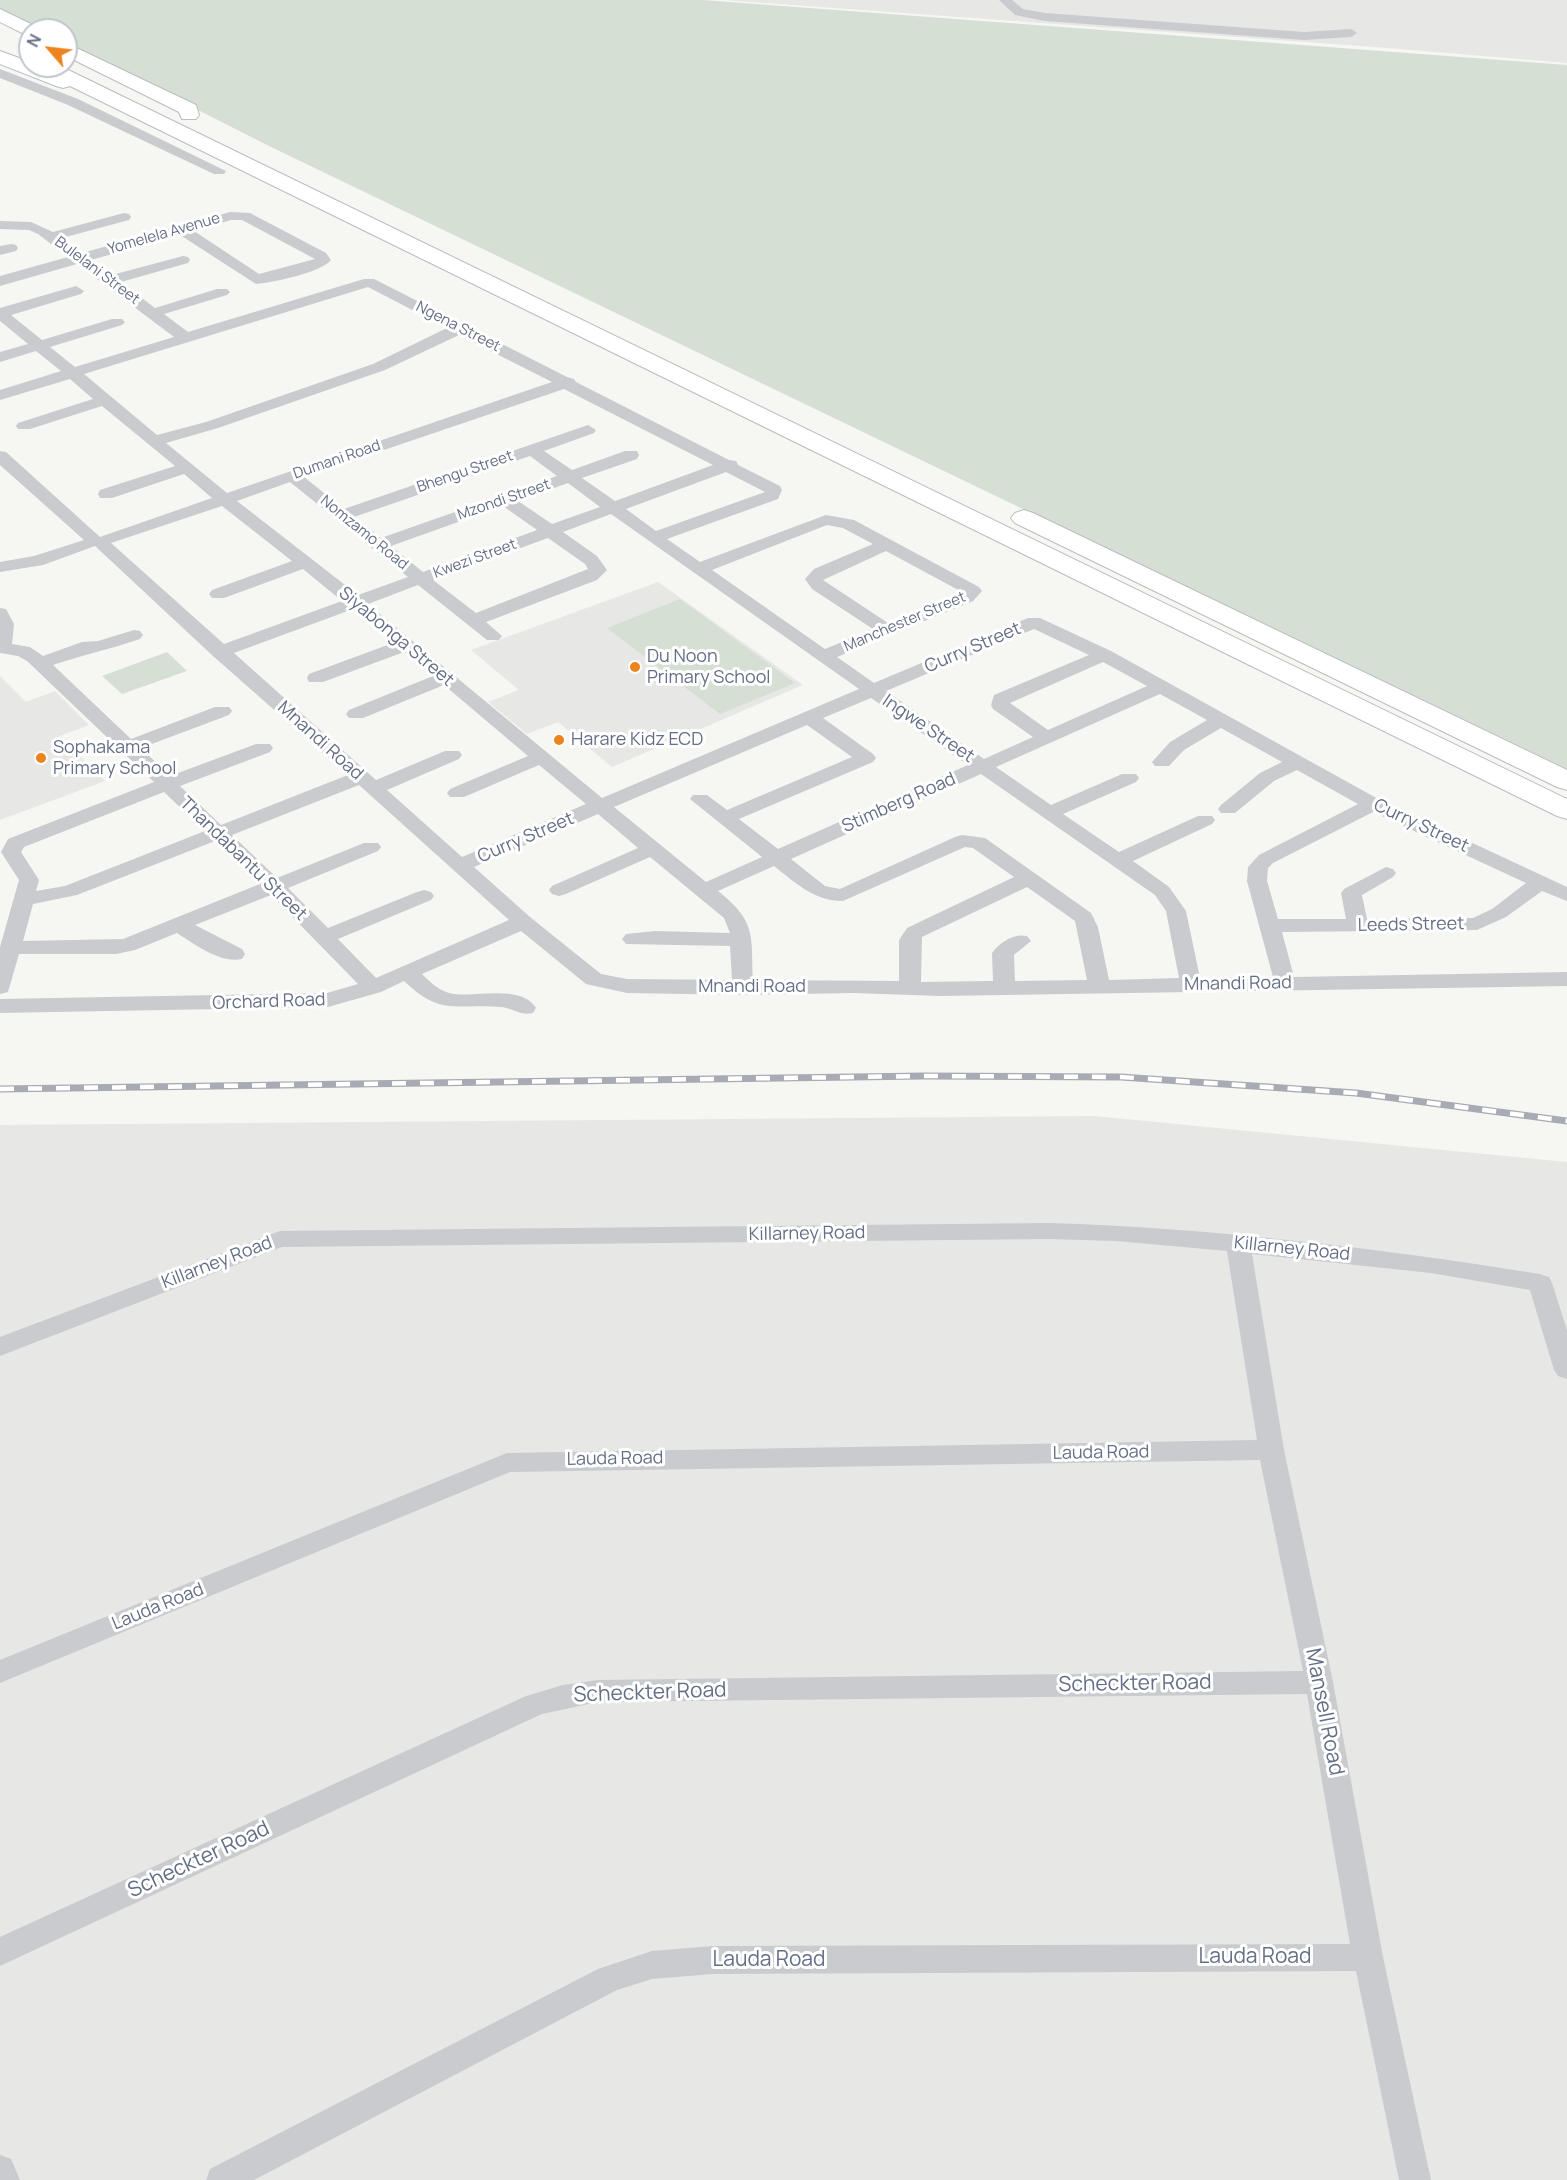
<!DOCTYPE html>
<style>
body{margin:0}
#map{position:relative;width:1567px;height:2180px;overflow:hidden;background:#f6f7f3;font-family:Manrope,sans-serif}
canvas{display:block}
.north{position:absolute;left:18px;top:18px;width:60px;height:60px;box-sizing:border-box;background:#fff;border:2px solid #c1c5cf;border-radius:50%;rotate:298deg;font-size:16px;font-weight:700;line-height:24px;text-align:center;color:#646e86}
.north::after{content:'';display:block;margin:auto;width:21px;height:27px;background:#ec831d;clip-path:polygon(50% 0,100% 100%,50% 72%,0 100%)}
</style>
<div id="map">
<canvas width="1567" height="2180"></canvas>
<div class="north">N</div>
</div>
<script>
const ctx = document.querySelector('canvas').getContext('2d');
ctx.lineJoin = 'round';
function paint(path, color) { ctx.fillStyle = color; ctx.fill(path, 'evenodd'); }
function strokePath(path, color, width, dash) { ctx.strokeStyle = color; ctx.lineWidth = width; ctx.lineCap = dash ? 'butt' : 'round'; ctx.setLineDash(dash || []); ctx.stroke(path); }
function write(font, color, halo, rows, align = 'center') {
  ctx.font = font + ' Manrope,sans-serif'; ctx.lineWidth = 6; ctx.setLineDash([]); ctx.textBaseline = 'middle'; ctx.strokeStyle = halo; ctx.fillStyle = color; for (const [text, x, y, turn = 0] of rows) {
    ctx.save(); ctx.translate(x, y); ctx.rotate((+turn || 0) * Math.PI / 180); ctx.textAlign = isNaN(turn) ? turn : align; if (halo) ctx.strokeText(text, 0, 0); ctx.fillText(text, 0, 0); ctx.restore();
  }
}
paint(new Path2D(`
 M723,0H1567V63L1375,47Z
 M658,582L803,685L612,767L558,722L527,734L488,702L519,690L471,650Z
 M0,676L26,702L55,691L89,725L60,736L105,781L0,820Z
 M1094,1116L1567,1162V2180H0V1125Z`), '#e7e7e6');
paint(new Path2D(`
 M0,0H703L1567,65V771L269,146L66,43V30H39L0,8Z
 M680,599L795,683L720,714L607,628Z
 M167,652L187,671L122,694L102,676Z`), '#d5dfd4');
const highway = new Path2D(`
 M0,9L37,27L39,30H30V37L0,22Z
 M66,43L196,105L199,115L196,119H182L179,112L66,56Z
 M0,51L30,62V66H60L1567,799V819L1557,816L70,86L63,88L56,86L0,64Z
 M1024,510L1033,513L1567,770V790L1557,787L1015,523L1011,518L1015,513Z`);
strokePath(highway, '#bbbcc0', 2);
paint(new Path2D(`
 M999,0H1012L1023,9L1045,13L1304,32L1351,29L1357,33L1351,37L1304,40L1045,21L1015,15Z
 M0,69L78,99L226,171L224,174H214L68,105L0,78Z
 M230,212L250,213L326,253L331,260C320,273 274,282 256,284L180,235L91,260L112,275L183,256L188,257L190,260L188,263L121,282L155,308L217,289H227L230,292L227,295L164,314L188,332L364,279H374L567,377L574,379L576,382L729,460L736,461L738,465L780,486L782,490L778,499L667,539L700,562L826,515L854,520L979,587L982,591L973,601L837,657L874,683L1028,618H1040L1111,651L1380,800L1567,887V901L1542,891L1506,917L1477,930L1282,932L1294,977L1567,972V986L941,996L853,993L743,995L627,993L586,984L521,931L422,974C429,981 438,990 449,993C473,999 520,983 536,1008L533,1013C520,1016 513,1008 501,1007C457,1003 441,1017 404,981L381,992L328,1007L0,1013V999L327,993L358,984L271,895L195,925L242,949L245,954L242,959C221,964 194,944 177,933L135,950L116,954H19L8,992L0,994V947L19,880L1,852L8,839L154,782L27,661L18,656L0,653V608L6,609L14,624L12,644L30,647L43,656L82,642L98,641L134,630L140,631L143,635L140,639C111,649 82,655 53,665L131,739L215,707H229L232,711L229,715L141,748L170,776L256,744H270L273,748L270,752L180,786L221,825L348,775L213,656L95,546L43,565L0,572V562L34,556L84,540L0,465V451L6,452L100,537L212,498L184,474L112,498H100L98,494L100,490L175,466L102,406L30,429H18L16,426L18,423L93,399L70,379L0,400V390L61,371L36,351L0,362V352L28,344L0,321V308L76,286L84,291L81,294L11,315L42,340L112,319H122L125,322L122,325L50,347L75,367L174,337L77,264L0,286V276L68,257L38,234L29,230L0,229V221L31,222L53,232L124,213L129,214L131,217L129,220L62,238L82,253ZM231,220H242L315,259L259,274L194,231ZM368,287L447,328L373,364L206,422L157,435L84,374ZM459,335L552,382L227,493L166,443L218,428L385,370ZM564,389L713,465L615,501L582,478L637,459L639,455L637,451H625L572,470L544,451L594,433L596,430L588,425L344,509L304,477ZM530,456L557,476L381,538L354,517ZM726,472L765,492L656,531L626,509ZM290,482L408,577L358,595L237,501ZM568,483L600,507L552,524L518,501ZM222,506L292,561L212,590L209,594L212,598H224L303,569L342,601L224,644L111,543ZM503,506L537,530L423,572L391,546ZM611,514L859,689L602,798L368,604L418,585L487,640H499L502,636L486,622L597,580L607,570L597,556L563,532ZM827,525L843,528L873,544L814,569L805,579L812,589L873,629L825,649L712,570ZM548,538L585,564L588,569L476,613L433,580ZM886,551L962,592L888,623L823,580ZM353,609L393,643L309,674L307,678L309,682H323L404,652L433,676L349,710L346,714L349,718H363L444,685L528,756L450,789L447,793L450,797H464L539,765L586,804L462,857L387,790L459,759L462,755L459,751H445L376,780L234,653ZM1034,629L1089,655L994,695L991,705L993,709L1033,737L984,759L886,691ZM1103,662L1147,686L1048,730L1010,703ZM1160,694L1207,720L1170,742L1152,762L1155,766H1169L1184,750L1221,728L1282,762L1260,773L1221,805L1218,809L1221,813H1235L1274,781L1297,770L1358,804L1259,855L1248,867L1247,881L1273,977L1200,978L1186,911L1169,887L1133,861L1212,824L1215,820L1212,816H1198L1119,852L1063,814L1136,782L1139,778L1136,774H1122L1051,805L996,767ZM871,698L968,765L778,849L739,819L873,762L876,758L873,754L823,718ZM807,725L852,757L727,810L707,795H693L690,799L762,857L706,882L614,807ZM981,774L1155,895L1166,911L1179,978L1109,980L1098,927L1091,913L985,838L962,835L955,837L840,889L825,886L791,859ZM359,785L509,920L376,978L338,939L431,900L434,896L431,892L424,890L417,892L328,928L288,888L378,851L381,847L378,843H364L277,878L232,835ZM164,792L205,831L65,886L36,891L39,880L21,852L24,847ZM1373,812L1526,883L1492,909L1473,918L1367,919L1362,895L1393,877L1396,873L1393,869L1386,867L1344,889L1341,893L1346,919H1278L1267,881L1268,868L1273,863ZM598,814L638,848L552,886L549,890L552,894L559,896L566,894L650,857L724,918L730,933L655,931L626,934L622,939L626,944L730,946L732,980L627,979L601,974L530,917L474,867ZM215,841L260,884L123,939L23,941L33,904L77,895ZM965,847L973,848L1014,877L907,928L899,940V981L753,980C751,935 757,922 718,891L774,866C796,883 814,901 843,901ZM1027,887L1075,921L1087,980L1015,981L1014,955L1031,941L1027,936C1014,933 1000,942 992,953L993,981L921,982L922,937Z
 M11,244L16,245L18,248L16,251L0,255V246Z
 M1048,1223C1213,1228 1377,1248 1540,1274L1549,1277L1552,1283L1567,1330V1379L1558,1376L1554,1370L1530,1290L1431,1273L1252,1254L1284,1450L1333,1682L1383,1957L1431,2180H1399L1356,1971L713,1974L652,1979L617,1990L254,2180H206L210,2169L598,1969L652,1951L713,1946L1350,1944L1307,1694L598,1702L542,1714L0,1966V1937L526,1696L563,1685L598,1680L1303,1671L1260,1460L510,1472L0,1683V1660L507,1453L1257,1440L1227,1251L1116,1241L1048,1239L282,1247L0,1356V1337L280,1231Z
 M0,2155L11,2159L20,2180H0Z`), '#c9cbcf');
paint(highway, '#fff');
const rail = new Path2D(`
 M0,1089L924,1076L1121,1077L1356,1093L1567,1121`);
strokePath(rail, '#a8abb3', 7);
strokePath(rail, '#fff', 4.5, [14]);
for (const [x, y, r, color] of [
 [635,667,6,"#ec831d"],
 [559,740,6,"#ec831d"],
 [41,758,6,"#ec831d"]
]) { const dot = new Path2D(); dot.arc(x, y, r, 0, 2 * Math.PI); ctx.fillStyle = color; ctx.fill(dot); strokePath(dot, '#fff', 2); }
write('15px', '#646e86', '#fff', [
 ["Yomelela Avenue",164,234,-16],
 ["Bulelani Street",97,271,37],
 ["Ngena Street",458,327,27],
 ["Dumani Road",337,460,-19],
 ["Bhengu Street",465,472,-19],
 ["Mzondi Street",504,500,-19],
 ["Nomzamo Road",364,533,39],
 ["Kwezi Street",475,559,-20],
 ["Manchester Street",905,622,-23]
]);
write('18px', '#646e86', '#fff', [
 ["Siyabonga Street",396,637,40],
 ["Curry Street",973,648,-23],
 ["Ingwe Street",928,729,34],
 ["Mnandi Road",320,741,42],
 ["Stimberg Road",899,803,-24],
 ["Curry Street",1421,826,25],
 ["Curry Street",526,838,-23],
 ["Thandabantu Street",243,859,44],
 ["Leeds Street",1411,925,-1],
 ["Mnandi Road",1238,984,-1],
 ["Mnandi Road",752,987],
 ["Orchard Road",269,1002,-2],
 ["Killarney Road",807,1234,-1],
 ["Killarney Road",1292,1249,6],
 ["Killarney Road",217,1263,-21],
 ["Lauda Road",1101,1453,-1],
 ["Lauda Road",615,1459,-1],
 ["Lauda Road",158,1607,-22]
]);
write('18px', '#646e86', '#fff', [
 ["Du Noon",647,657],
 ["Primary School",647,678],
 ["Harare Kidz ECD",571,740],
 ["Sophakama",53,748],
 ["Primary School",53,769]
], 'left');
write('21px', '#646e86', '#fff', [
 ["Scheckter Road",1135,1684,-1],
 ["Scheckter Road",650,1693,-2],
 ["Mansell Road",1324,1712,79],
 ["Scheckter Road",199,1860,-25],
 ["Lauda Road",1255,1957],
 ["Lauda Road",769,1960]
]);
</script>
